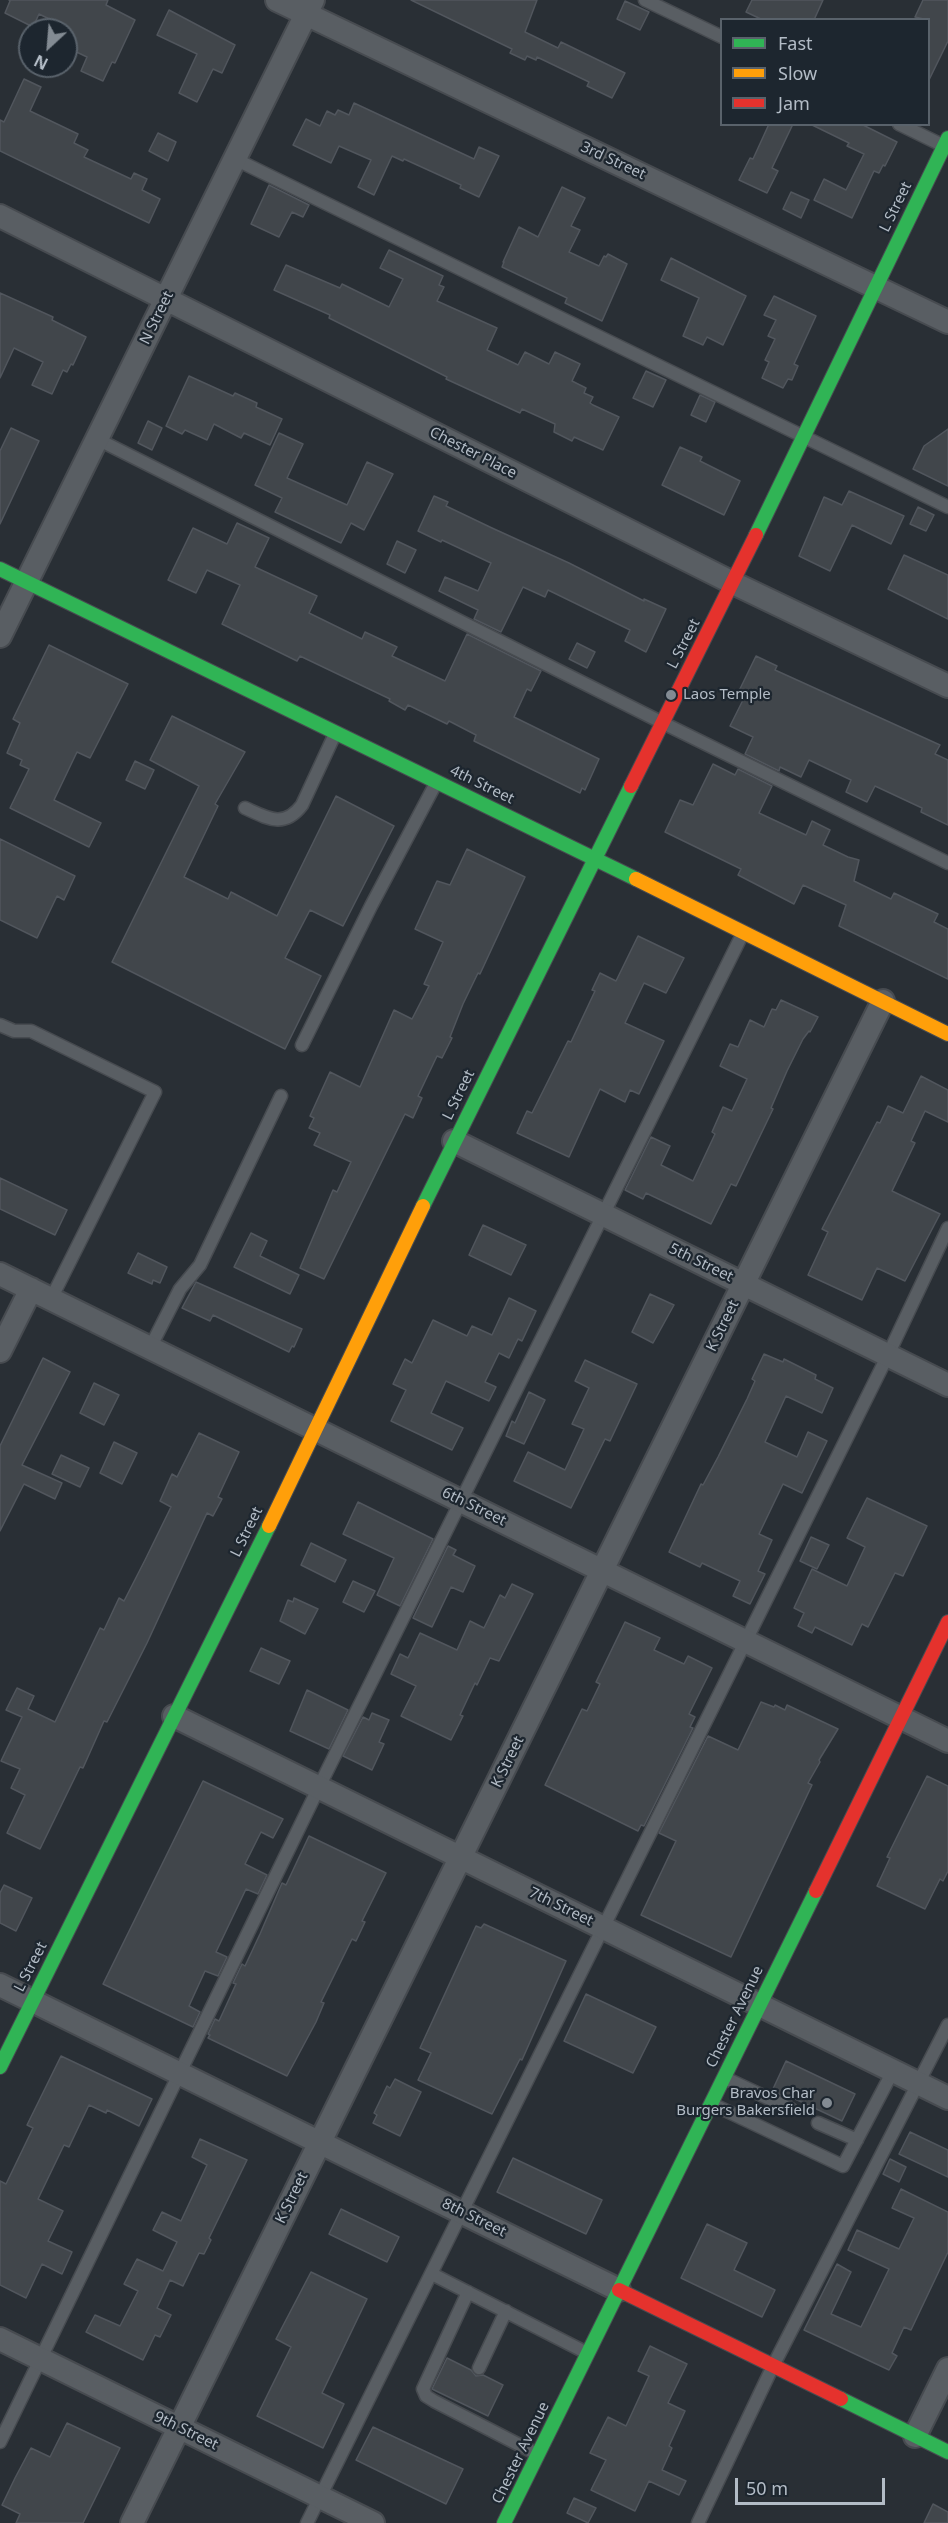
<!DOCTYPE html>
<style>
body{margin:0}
#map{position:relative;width:948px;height:2523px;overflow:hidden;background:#292f35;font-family:"Noto Sans",sans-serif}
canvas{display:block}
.legend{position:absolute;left:720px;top:18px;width:210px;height:108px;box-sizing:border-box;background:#1d262f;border:2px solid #59626b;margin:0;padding:8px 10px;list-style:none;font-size:18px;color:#b3bcc6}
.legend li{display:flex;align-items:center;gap:12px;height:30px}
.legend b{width:30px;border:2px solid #59626b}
.north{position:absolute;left:18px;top:18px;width:60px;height:60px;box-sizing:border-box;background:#1d262f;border:2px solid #59626b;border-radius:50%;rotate:206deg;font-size:16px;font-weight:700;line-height:24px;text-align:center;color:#b3bcc6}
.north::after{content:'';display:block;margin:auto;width:21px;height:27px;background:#838b93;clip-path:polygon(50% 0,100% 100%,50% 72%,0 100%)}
.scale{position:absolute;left:735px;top:2478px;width:150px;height:27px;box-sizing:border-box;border:3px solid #b3bcc6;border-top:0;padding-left:8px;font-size:18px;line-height:21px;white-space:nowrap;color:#b3bcc6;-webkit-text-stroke:4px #1d262f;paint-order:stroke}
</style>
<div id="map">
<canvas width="948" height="2523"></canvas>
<ul class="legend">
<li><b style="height:8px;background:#30b455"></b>Fast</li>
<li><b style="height:8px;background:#ff9f0a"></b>Slow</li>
<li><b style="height:8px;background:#e5322d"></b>Jam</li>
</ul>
<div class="north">N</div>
<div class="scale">50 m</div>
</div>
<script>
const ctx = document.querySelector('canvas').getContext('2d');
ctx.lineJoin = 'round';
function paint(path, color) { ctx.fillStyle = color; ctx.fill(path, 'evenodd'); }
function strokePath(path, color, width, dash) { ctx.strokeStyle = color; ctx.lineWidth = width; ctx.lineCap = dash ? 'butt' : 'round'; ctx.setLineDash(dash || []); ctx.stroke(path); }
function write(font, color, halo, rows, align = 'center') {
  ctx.font = font + ' "Noto Sans",sans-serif'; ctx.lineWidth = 4.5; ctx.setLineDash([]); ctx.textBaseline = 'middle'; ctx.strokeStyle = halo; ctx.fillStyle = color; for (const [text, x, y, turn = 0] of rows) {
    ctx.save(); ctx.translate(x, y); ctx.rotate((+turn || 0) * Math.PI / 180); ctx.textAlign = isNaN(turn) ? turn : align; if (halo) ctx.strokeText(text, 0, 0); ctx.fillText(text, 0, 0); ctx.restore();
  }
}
const building = new Path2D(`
 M9,0H108L106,5L135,20L115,63L112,62L103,81L81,71L87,57L66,47V27L39,14L33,27L5,13L10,1Z
 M411,0H537L525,32L558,48L561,42L625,73L612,98L587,86L589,82L537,57L536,60L527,56L525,60L510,53L512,49Z
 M752,0H823L814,20H763L746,12Z
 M923,0H948V41L928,82V20L915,17Z
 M625,1L649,12L640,30L617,19Z
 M169,10L235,45L222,73L213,69L197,102L179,93L197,54L157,35Z
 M24,79L41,87L30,111L78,134L74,143L88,150L84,157L131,179L134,173L147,179L142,190L160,199L149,223L0,151V120L4,122Z
 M354,103L474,159L479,147L499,156L479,197L460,188L461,185L404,159L403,161L392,156L374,195L358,187L371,160L339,146L331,163L293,145L306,119L320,126L327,111L335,115L338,110L349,115Z
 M769,124H793L772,168L778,171L767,193L739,180L750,158L753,159Z
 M810,124H861L897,142L885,166L883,165L879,173L874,171L852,218L814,200L824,179L846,190L864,154L847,146L849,143Z
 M158,133L176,142L168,161L149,151Z
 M269,185L309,205L303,217L292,212L279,237L251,224Z
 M562,187L585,198L571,226L580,230L569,252L599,266L604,256L606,257L608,254L627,264L602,321L565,303L567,298L502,267L504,262H503L519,227L538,237Z
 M791,192L809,200L801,218L783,209Z
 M389,250L443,276L439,285L444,287L437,301L497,328L487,350L518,365L525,352L549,364L555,352L580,364L572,381L586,388L584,393L593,397L590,403L593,405L619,417L603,450L574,437L572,441L554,432L555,424L522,409L520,413L446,379L447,377L329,318L330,315L274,290L286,265L340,288L342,284L389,307L403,279L380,268Z
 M671,258L746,296L723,345L707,337L703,345L683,336L699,298L661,280Z
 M0,293L53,317L52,320L86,337L73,365L71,364L67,372L63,370L52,394L32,385L43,362L14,348L0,378Z
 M774,296L816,316L794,364L798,366L792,380L788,379L783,388L762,378L769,362L765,360L775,339L768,336L776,320L764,315Z
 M646,371L666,380L653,407L633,398Z
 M189,376L233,396L235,393L257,403L256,407L282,419L270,445L244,433L241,438L214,424L207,440L185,430L182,434L166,426Z
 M700,395L715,402L706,422L691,415Z
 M148,421L162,428L152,450L138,443Z
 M11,428L39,441L0,524V451Z
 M948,429V486L913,469L924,446Z
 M279,433L303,444L287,478L347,505L367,462L393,474L364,530L351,523L341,543L275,512L282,498L255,485Z
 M680,447L702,457L700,461L740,481L724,515L662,485Z
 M849,491L904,516L891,544L852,525L830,571L799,556L824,497L842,505Z
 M434,496L448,502L446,506L492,528L569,563L644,601V599L666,609L646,652L625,641L630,630L548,590L545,597L523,587L501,632L474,619L478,610L439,591L445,577L478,591L491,563L442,540L441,542L418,531Z
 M918,507L934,515L926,531L910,524Z
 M237,523L269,538L255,567L317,596L309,613L362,639L365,632L397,647L392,656L445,681L467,634L541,671L531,691L527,689L514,717L599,759L585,790L582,788L580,793L474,741L476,735L449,721L447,724L408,705L405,710L389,701L390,699L300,656L297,661L222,624L240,585L207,570L196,593L168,580L193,528L227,544Z
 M397,541L416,550L405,573L387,564Z
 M904,555L948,575V619L888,589Z
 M577,643L595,652L587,668L569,659Z
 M49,645L128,684L90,758L77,752L54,800L101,823L89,847L10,808L29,769L20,765L22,760L7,753L20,723L13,719Z
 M756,656L777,666L775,670L940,745L935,754L948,760V825L921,812L922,808L875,786L867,802L846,792L851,780L809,760L801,777L780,767L779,771L745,754L753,737L730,726L743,700L736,697Z
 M172,716L245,752L215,804L218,806L184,877L228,899L231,892L277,916L336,796L394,826L343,926L310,910L285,958L321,976L285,1049L112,962L199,786L150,760Z
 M135,761L154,770L145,789L126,780Z
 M713,764L735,775L738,769L772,786L759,813L806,835L812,821L830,830L823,845L848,857L859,860L854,881L891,899L894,893L938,914L934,922L948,929V979L839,926L846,905L803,885L794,904L738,875L741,869L665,832L680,800L693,805Z
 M0,839L75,876L64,900L57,896L37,938L0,920Z
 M467,849L525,877L480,974L478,973L463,1004L450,1037L452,1038L442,1058L437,1056L418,1096L422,1098L413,1118L405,1114L324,1279L300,1268L333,1190L337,1192L351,1162L314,1145L320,1133L309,1128L314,1118L310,1116L330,1072L360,1087L394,1010L412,1019L429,986L424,984L443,942L415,929L437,881L450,885Z
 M638,936L684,958L666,993L644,983L625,1023L664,1041L639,1094L630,1090L625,1102L600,1089L569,1157L517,1133L527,1111L532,1113L568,1041L571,1042L595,991L592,990L600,973L616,981Z
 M781,1000L818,1017L810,1032L809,1031L803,1039L787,1071L771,1108L773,1109L736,1186L731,1184L711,1224L646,1193L643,1199L625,1190L651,1137L670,1146L661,1165L693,1181L715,1134L712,1132L723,1107L732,1111L747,1079L720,1066L730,1044L738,1047L750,1020L764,1027L772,1009L776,1010Z
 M921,1076L948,1090V1122L925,1111L911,1141L915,1143L892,1191L940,1214L905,1281L877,1268L862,1300L808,1275L828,1232L822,1229L877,1122L880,1123L888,1106L903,1113Z
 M0,1178L67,1210L55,1235L0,1209Z
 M483,1225L526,1245L511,1275L469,1255Z
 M251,1233L267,1241L260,1256L299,1275L290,1294L234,1267Z
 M138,1253L167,1267L160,1283L153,1280L152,1284L128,1273Z
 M196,1282L302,1329L294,1347L292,1346L289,1352L213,1315L210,1321L182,1308Z
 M650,1294L674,1305L653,1343L632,1332Z
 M509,1298L536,1311L522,1341L518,1339L509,1358L499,1353L485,1382L496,1387L489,1401L446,1381L431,1413L463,1428L452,1450L391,1421L406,1390L393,1384L405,1359L412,1363L433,1320L467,1336L472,1326L492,1335Z
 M764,1354L783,1362L784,1359L816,1375L815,1379L833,1388L822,1413L786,1396L765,1442L797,1457L808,1432L827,1441L802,1493L783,1484L759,1534L772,1540L758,1571L765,1574L750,1604L733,1596L740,1581L702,1563L700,1567L669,1552L701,1484L703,1485L718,1457L747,1399L755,1381L752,1379Z
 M43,1358L70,1372L22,1465L62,1483L55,1499L24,1484L0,1531V1446Z
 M585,1360L637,1384L610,1441L605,1439L571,1508L514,1481L528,1452L565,1470L584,1429L572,1424L589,1388L575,1381Z
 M94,1383L119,1395L104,1425L80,1413Z
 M529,1392L545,1400L524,1444L506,1436L512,1421L515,1423Z
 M199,1433L239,1452L218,1497L222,1499L213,1516L207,1513L147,1643L107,1722L104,1721L83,1768L80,1767L40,1849L7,1833L25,1795L11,1788L20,1769L1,1761L22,1717L6,1710L17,1688L34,1696L28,1709L55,1722L100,1628L104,1630L119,1598L124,1601L145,1560L171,1507L160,1501L172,1474L177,1477Z
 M114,1442L137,1453L122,1484L100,1473Z
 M61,1455L89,1468L80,1487L52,1474Z
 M867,1498L927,1526L903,1576L895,1573L868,1627L862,1624L852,1645L815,1627L812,1633L798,1626L804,1613L794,1608L812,1569L847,1586L865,1547L847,1538Z
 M358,1502L433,1539L400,1606L377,1595L394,1558L343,1534Z
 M811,1537L829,1545L817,1569L800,1561Z
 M311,1543L346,1560L335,1582L301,1565Z
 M448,1546L456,1550L453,1555L475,1566L463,1592L451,1587L432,1627L413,1618Z
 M353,1581L375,1591L364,1612L343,1602Z
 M512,1584L533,1594L499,1661L490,1658L477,1685L475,1683L460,1715L463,1716L451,1740L401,1716L416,1686L391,1674L400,1654L408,1658L420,1633L457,1650L470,1621L484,1628L500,1595L505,1598Z
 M294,1598L318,1609L305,1634L280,1621L288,1600L293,1602Z
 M625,1622L660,1638L654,1650L684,1664L688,1656L712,1668L689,1714L695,1717L690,1727L693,1728L644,1826L641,1825L638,1831L545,1785L582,1709L587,1711L600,1684L596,1682Z
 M261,1648L290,1661L279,1684L250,1671Z
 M307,1690L348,1710L329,1749L290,1731Z
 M761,1702L774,1707L775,1705L785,1710L787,1705L838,1729L819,1760L820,1762L808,1783L812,1785L731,1957L641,1915L676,1841L659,1833L708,1736L738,1750Z
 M372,1713L389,1720L379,1742L384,1744L372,1770L343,1756L363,1717L369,1720Z
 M927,1776L948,1786V1871L943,1881L940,1879L925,1909L877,1886L890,1858L887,1857Z
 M203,1781L283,1819L273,1838L261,1832L245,1864L267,1875L258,1894L246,1889L216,1952L227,1957L218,1976L205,1971L189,2006L200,2012L193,2027L103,1984Z
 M309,1836L386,1873L362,1921L365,1922L356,1941L352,1939L321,2002L324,2003L316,2022L287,2076L208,2038L210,2035L208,2034L215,2019L219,2021L236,1984L233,1983L242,1964L245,1966L260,1934L282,1883L286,1885Z
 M4,1885L32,1898L16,1931L0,1923V1893Z
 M484,1924L566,1961L522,2060L520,2059L492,2114L418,2080L431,2053L420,2048L476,1926L481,1928Z
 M586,1994L656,2027L633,2073L564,2041Z
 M61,2056L152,2099L139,2126L107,2110L106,2113L89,2105L69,2147L64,2145L38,2199L63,2211L48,2241L72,2252L62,2274L42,2264L26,2298L0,2285V2181L6,2184L33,2128L27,2125Z
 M786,2061L855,2094L842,2121L793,2098L792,2100L772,2091Z
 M395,2079L421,2092L400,2136L373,2123L377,2115L374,2113L387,2086L390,2088Z
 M910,2132L948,2150V2177L899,2154Z
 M200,2139L247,2160L209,2238L211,2240L204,2254L199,2253L183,2286L170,2280L157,2308L171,2315L160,2337L155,2335L143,2360L86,2332L95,2315L120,2326L138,2291L124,2284L137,2259L163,2271L177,2242L153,2230L162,2212L181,2221L207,2165L192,2157Z
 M513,2158L602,2200L586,2234L497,2192Z
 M890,2159L906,2167L899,2182L883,2174Z
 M901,2189L948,2212V2252L911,2330L904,2327L892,2353L897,2356L889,2370L804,2330L837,2264L851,2272L831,2314L861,2327L889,2269L848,2250L857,2230L899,2249L914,2218L892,2208Z
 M341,2209L399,2237L387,2262L329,2234Z
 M707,2224L747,2243L734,2270L775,2290L762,2317L681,2278Z
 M311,2272L367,2299L322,2393L344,2404L323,2448L257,2416L291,2347L276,2339Z
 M650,2346L687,2364L668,2403L685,2411L669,2446L672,2448L662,2470L686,2481L679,2495L649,2481L635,2511L591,2490L606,2460L590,2453L608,2417L626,2426L649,2376L638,2371Z
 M447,2358L471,2370L476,2376L483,2375L503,2385L488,2416L432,2389Z
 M67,2423L120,2448L83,2523H16L20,2514L2,2505L15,2478L31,2448L50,2457Z
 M373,2427L463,2469L446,2504L356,2460Z
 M574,2498L596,2508L588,2523L567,2513Z
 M933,2504L948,2512V2523H924Z`);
paint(building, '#41464b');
strokePath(building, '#51565d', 1.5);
const lane = new Path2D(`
 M645,0L722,37
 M899,124L944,146
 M235,159L948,507
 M97,439L663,723L948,863
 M245,808C267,818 284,829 302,805L335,734
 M0,1025L14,1031H31L155,1092L51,1299
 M302,1045L371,906L436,783
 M150,1348L180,1289L200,1265L281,1096
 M725,2078L791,2109
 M712,2104L843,2166L893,2071
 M818,2123L857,2140
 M432,2274L587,2353
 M468,2292L423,2389L426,2396L434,2401L537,2454
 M479,2368L506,2311
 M0,2442L319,1787L743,933
 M307,2523L888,1355L948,1228
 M698,2523L773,2366L948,2025`);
const street = new Path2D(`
 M277,0L948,322
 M0,216L733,583L948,686
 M0,636L313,0
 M454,1141L948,1385
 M0,1274L948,1741
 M0,1351L31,1289
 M174,1716L948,2098
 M0,1985L619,2290
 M0,2339L373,2523
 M915,2436L948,2369
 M132,2523L883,1001`);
const fast = new Path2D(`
 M756,535L948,138
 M0,569L636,879
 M423,1206L631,786
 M0,2067L269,1526
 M841,2399L948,2452
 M504,2523L816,1891`);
const slow = new Path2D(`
 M636,879L948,1034
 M269,1526L423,1206`);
const jam = new Path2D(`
 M631,786L756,535
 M816,1891L948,1622
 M619,2290L841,2399`);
strokePath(lane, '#474b50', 15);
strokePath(street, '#474b50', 26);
strokePath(fast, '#474b50', 16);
strokePath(slow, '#474b50', 16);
strokePath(jam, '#474b50', 16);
strokePath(lane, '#595e63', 12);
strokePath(street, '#595e63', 22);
strokePath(fast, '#30b455', 14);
strokePath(slow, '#ff9f0a', 14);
strokePath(jam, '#e5322d', 14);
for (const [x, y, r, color] of [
 [671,695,6,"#838b93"],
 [827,2103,6,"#838b93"]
]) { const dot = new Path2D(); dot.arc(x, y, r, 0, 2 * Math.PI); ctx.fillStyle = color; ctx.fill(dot); strokePath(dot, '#1d262f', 2); }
write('15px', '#b3bcc6', '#1d262f', [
 ["3rd Street",613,161,25],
 ["L Street",896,207,-64],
 ["N Street",157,318,-64],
 ["Chester Place",473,453,27],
 ["L Street",684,644,-63],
 ["4th Street",482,785,26],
 ["L Street",459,1095,-64],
 ["5th Street",701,1263,26],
 ["K Street",723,1326,-64],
 ["6th Street",474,1507,26],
 ["L Street",247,1532,-64],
 ["K Street",508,1762,-64],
 ["7th Street",561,1907,26],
 ["L Street",31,1967,-63],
 ["Chester Avenue",735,2017,-64],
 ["K Street",292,2198,-64],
 ["8th Street",474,2218,26],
 ["9th Street",186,2431,26],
 ["Chester Avenue",521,2453,-64]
]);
write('15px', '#b3bcc6', '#1d262f', [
 ["Laos Temple",683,695],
 ["Bravos Char",815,2094,"right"],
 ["Burgers Bakersfield",815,2111,"right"]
], 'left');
</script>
